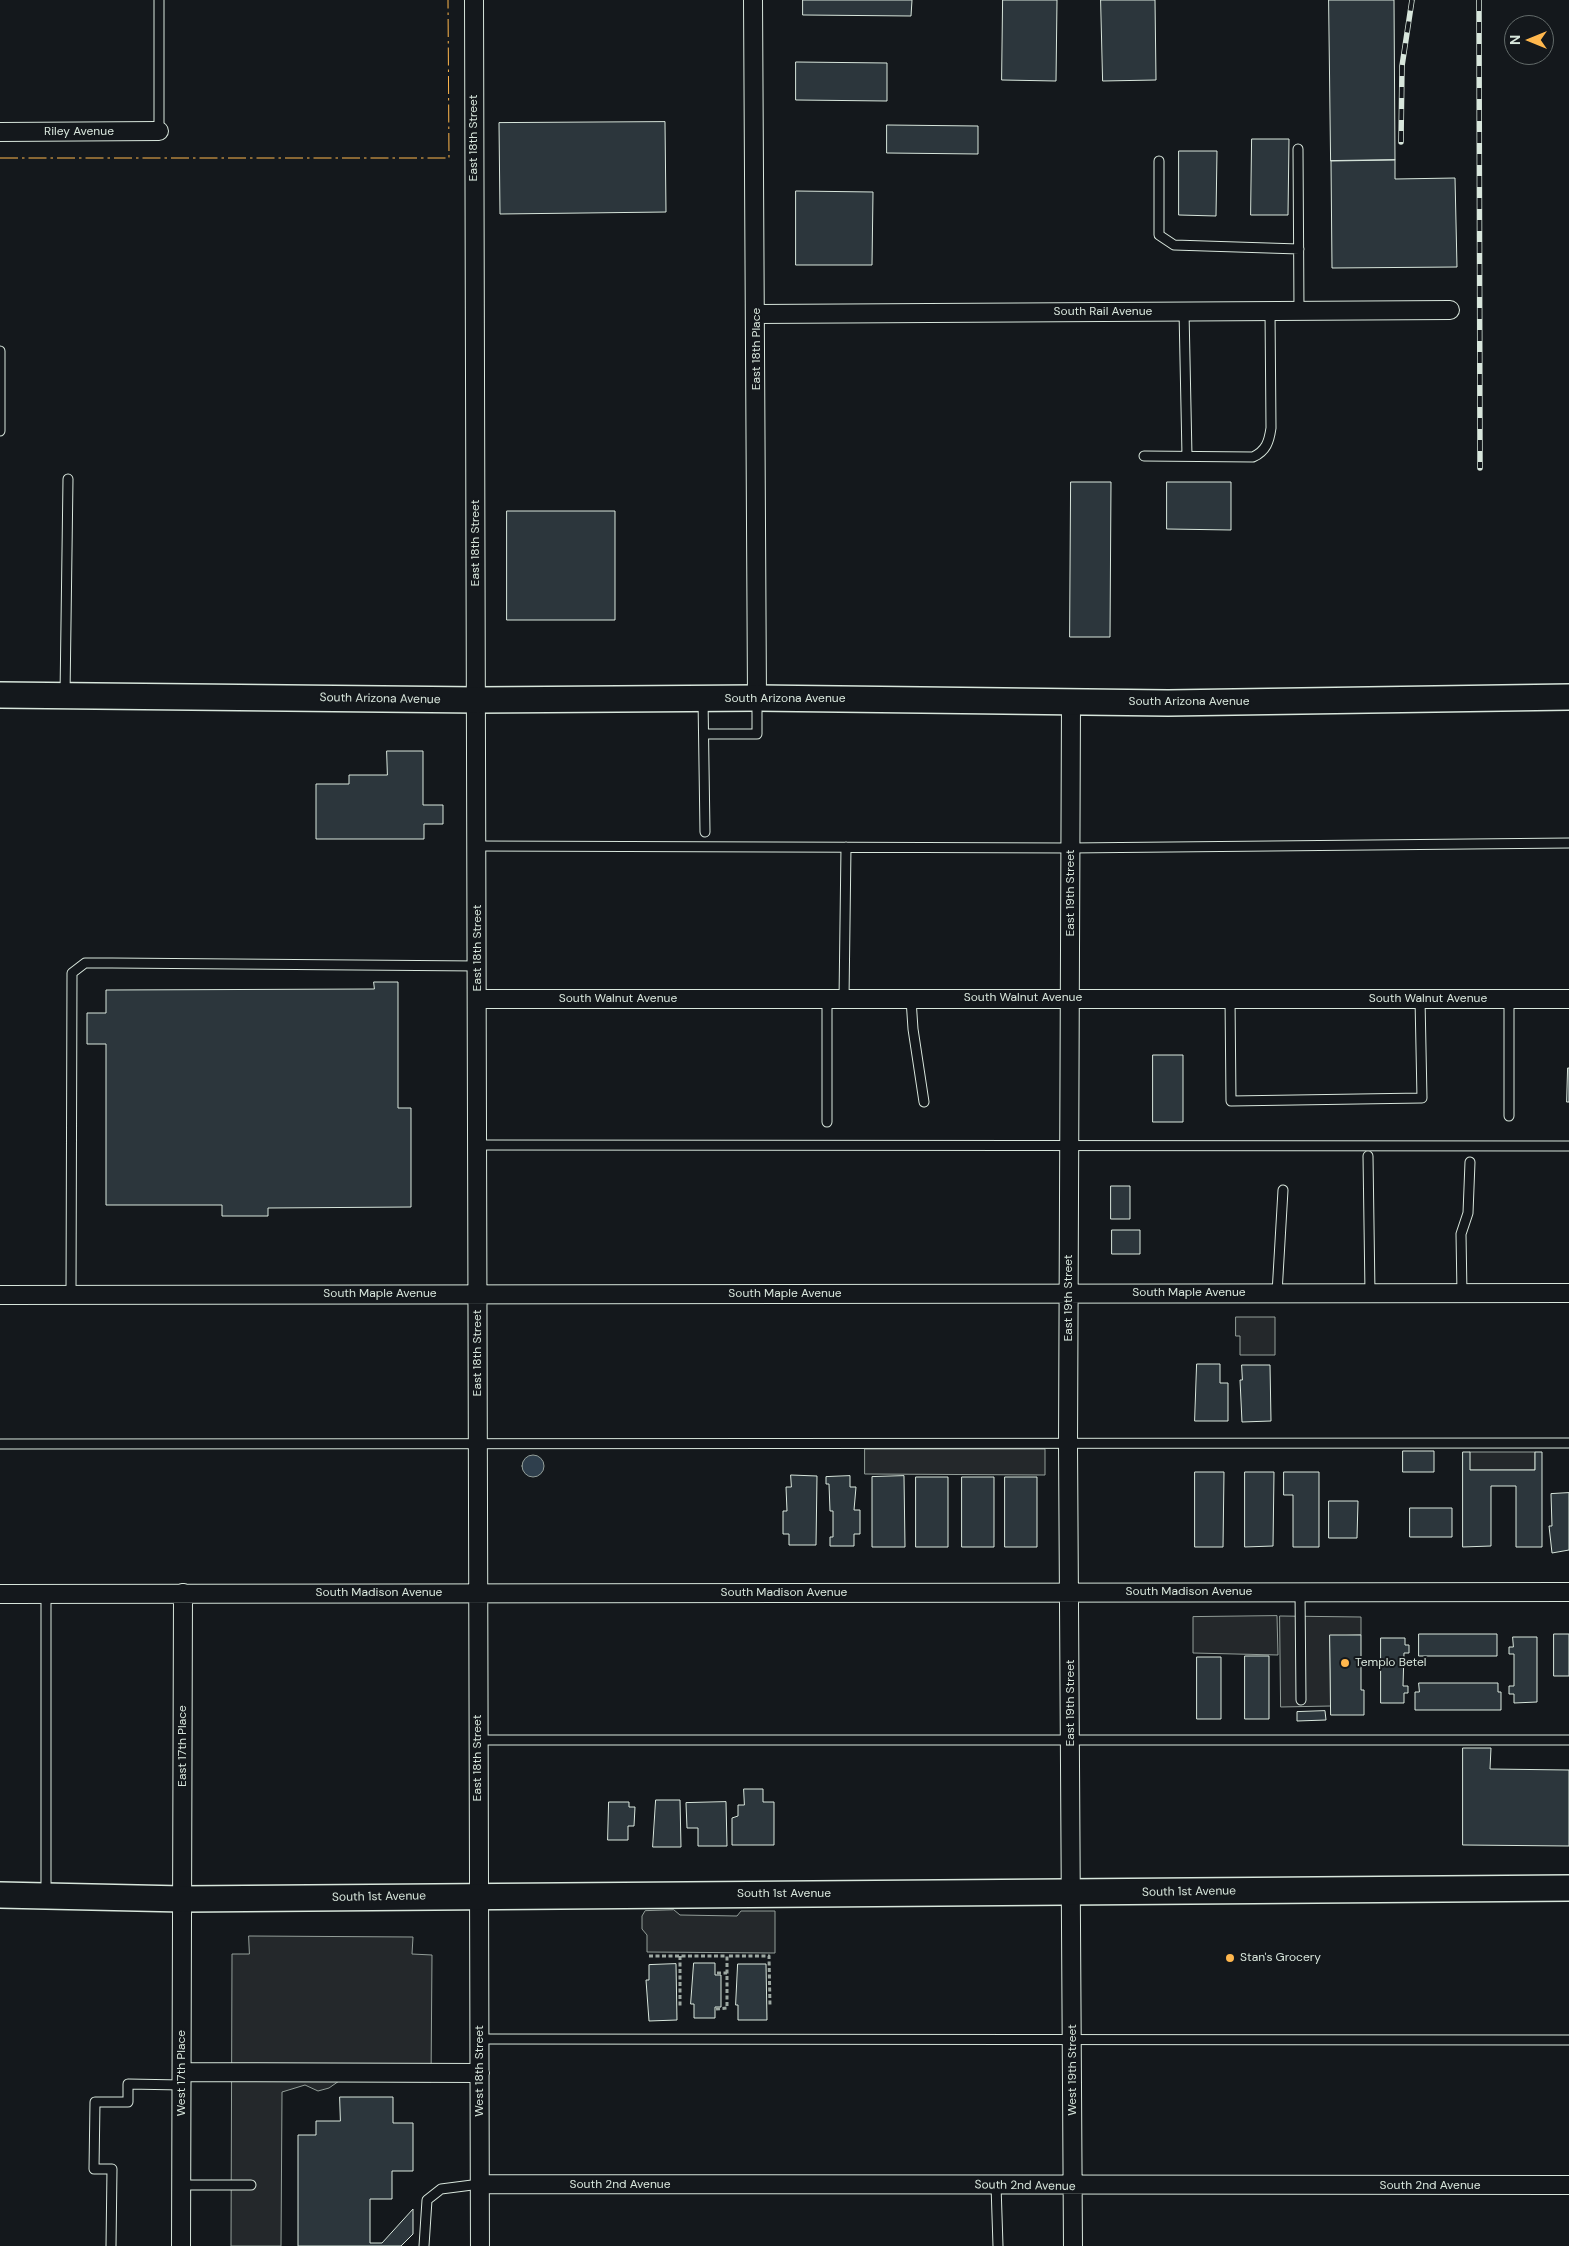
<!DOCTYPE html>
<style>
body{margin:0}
#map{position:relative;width:1569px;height:2246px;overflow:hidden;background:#14181c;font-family:"DM Sans",sans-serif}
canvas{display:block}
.north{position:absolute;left:1504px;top:15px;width:50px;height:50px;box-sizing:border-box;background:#14181c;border:1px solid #626a69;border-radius:50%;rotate:270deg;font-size:14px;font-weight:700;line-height:20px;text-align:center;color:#d8e6dc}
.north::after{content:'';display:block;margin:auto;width:18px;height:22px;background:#ffb74d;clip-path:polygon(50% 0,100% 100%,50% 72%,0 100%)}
</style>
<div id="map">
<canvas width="1569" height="2246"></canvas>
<div class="north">N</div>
</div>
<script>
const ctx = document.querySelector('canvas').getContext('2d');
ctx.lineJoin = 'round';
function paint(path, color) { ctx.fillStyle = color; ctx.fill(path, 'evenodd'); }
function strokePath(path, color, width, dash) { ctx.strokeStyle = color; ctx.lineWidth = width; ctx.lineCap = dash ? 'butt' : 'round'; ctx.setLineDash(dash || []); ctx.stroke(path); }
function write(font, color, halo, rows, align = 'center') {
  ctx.font = font + ' "DM Sans",sans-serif'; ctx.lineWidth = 4; ctx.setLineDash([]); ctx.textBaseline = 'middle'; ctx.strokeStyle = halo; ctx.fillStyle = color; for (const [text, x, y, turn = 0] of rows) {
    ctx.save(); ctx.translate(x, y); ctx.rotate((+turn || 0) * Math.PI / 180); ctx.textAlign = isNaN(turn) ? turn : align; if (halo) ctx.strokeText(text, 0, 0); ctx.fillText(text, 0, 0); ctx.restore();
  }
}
const parking = new Path2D(`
 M1236,1317H1275V1355H1240V1336H1236Z
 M865,1449H1045V1475L865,1474Z
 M1470,1452H1535V1470H1470Z
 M1277,1616L1278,1655L1193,1653V1617Z
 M1280,1616L1361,1617V1635L1330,1636L1331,1706L1281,1707Z
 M674,1910L680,1915L737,1916L741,1911H775V1953L647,1952V1935L642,1929V1916L645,1911Z
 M249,1936L413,1937L412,1954L432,1955L431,2082L339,2081L329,2088L318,2091L305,2085L282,2092L281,2246H231L232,1954H249Z`);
paint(parking, '#24282b');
strokePath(parking, '#939e99', 1);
const water = new Path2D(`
 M522 1466a11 11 0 1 1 22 0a11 11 0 1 1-22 0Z`);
paint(water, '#2f3f4d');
strokePath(water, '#939e99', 1);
const building = new Path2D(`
 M803,0H912L911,16L803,15Z
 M1003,0H1057L1056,81L1002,80Z
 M1101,0H1155L1156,80L1103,81Z
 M1329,0H1394L1395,160L1331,161Z
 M796,62L887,63V101L796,100Z
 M665,122L666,212L500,214L499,123Z
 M887,125L978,126V154L887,153Z
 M1252,139H1289L1288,215H1251Z
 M1179,151H1217L1216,216L1179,215Z
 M1395,160V179L1455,178L1457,267L1332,268L1331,161Z
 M796,191L873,192L872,265H796Z
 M1071,482H1111L1110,637H1070Z
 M1167,482H1231V530L1167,529Z
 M507,511H615V620H507Z
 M387,751H423V805H443V824H424V839H316V784H349V775H387Z
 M374,982H398V1108H411V1207L268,1208V1216H222V1205H106V1044H87V1013H106V990L374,989Z
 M1153,1055H1183V1122H1153Z
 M1568,1068H1569V1102H1567Z
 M1111,1186H1130V1219H1111Z
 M1112,1230H1140V1254H1112Z
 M1197,1364H1220V1383H1228V1421H1195Z
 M1242,1365H1270L1271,1421L1242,1422L1240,1380H1242Z
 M1403,1451H1434V1472H1403Z
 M1463,1452H1470V1470H1535V1452H1542V1547H1516V1486H1491V1546L1463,1547Z
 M1195,1472H1224L1223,1547H1195Z
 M1245,1472H1274L1273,1546L1245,1547Z
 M1284,1472H1319V1547H1293V1495H1284Z
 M791,1475L817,1476L816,1545H789V1534H783V1511H787L786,1487H791Z
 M850,1476V1487H856L854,1510H860V1534H854V1546H830V1537H833V1511H830L829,1484H826V1477Z
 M904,1476L905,1547H872V1477Z
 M916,1477H948V1547H916Z
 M962,1477H994V1547H962Z
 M1005,1477H1037V1547H1005Z
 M1569,1493V1550L1552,1553L1549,1526H1552L1551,1494Z
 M1329,1501H1358L1357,1538H1329Z
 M1410,1508H1452V1537H1410Z
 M1419,1634H1497V1656H1419Z
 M1554,1634H1569V1676H1554Z
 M1330,1635H1361V1690H1364V1715H1331Z
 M1513,1637H1537V1702L1514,1703V1694H1509V1686H1514V1654H1509V1647H1513Z
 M1381,1638H1405V1645H1409V1653H1404L1403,1686H1408V1693H1404V1703H1381Z
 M1245,1656H1269V1719H1245Z
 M1197,1657H1221V1719H1197Z
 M1419,1683H1498V1692H1501V1710H1415V1692H1419Z
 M1325,1711L1326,1720L1297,1721V1712Z
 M1463,1748H1491L1490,1769L1569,1770V1846L1463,1845Z
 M744,1789H763V1802H774V1845H732V1818L738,1816V1805H744Z
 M656,1800H680L681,1847H653Z
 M609,1802H629V1807H635L634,1826H628V1840H608Z
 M726,1802L727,1846H698V1828H687L686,1803Z
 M694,1963H715V1975H721V2007H715V2018H694V2004H691Z
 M676,1964L677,2020L649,2021L646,1980H649V1965Z
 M738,1964H766L767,2020H738V2005H736Z
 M340,2097H393V2123H413V2171H392V2199H370V2243H382L413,2209V2234L401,2246H298V2135H316V2121H340Z`);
paint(building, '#2c363c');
strokePath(building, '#d8e6dc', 1);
const lane = new Path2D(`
 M159,131V0
 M1298,149L1299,310
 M1159,161V235L1174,245L1299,249
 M1184,311L1187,456
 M0,351V431
 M1144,456L1253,457C1266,451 1269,442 1271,428L1270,311
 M65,695L68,479
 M703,699L705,832
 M704,734H757V700
 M478,846L1071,848L1569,843
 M1230,998L1231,1101L1422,1098L1420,999
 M827,999V1122
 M844,999L846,847
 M911,999L913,1029L924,1102
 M1509,999V1116
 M478,1145L1569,1146
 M1368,1156L1370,1293
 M1277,1293L1283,1190
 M1462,1293L1461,1234L1468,1213L1470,1162
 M71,1294L72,973L85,963H112L478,966
 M0,1444L1569,1443
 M1300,1592L1301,1700
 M46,1595V1896
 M478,1740H1569
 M480,2039L1569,2040
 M182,2185H251
 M996,2185L998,2246
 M111,2246L112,2169H94L95,2102H128V2084L182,2085
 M424,2246L427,2200L441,2189L480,2184`);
const street = new Path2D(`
 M474,0L480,2246
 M753,0L757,698
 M0,132L159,131
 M757,314L1450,310
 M1071,702L1068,1444L1073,2246
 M478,999H1569
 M0,1295L1569,1293
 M0,1594L1569,1592
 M182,2072L480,2073
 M480,2184L1569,2185
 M181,2246L183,1593`);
const secondary = new Path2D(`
 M0,695L478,700L757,698L1168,703L1569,697
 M0,1895L183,1899L1569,1888`);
strokePath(lane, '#d8e6dc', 11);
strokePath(street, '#d8e6dc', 20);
strokePath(secondary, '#d8e6dc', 28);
strokePath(new Path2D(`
 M649,1956H727
 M680,1956V2007
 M717,1973H727
 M716,2009L727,2008V1956H769L770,2007`), '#9da8a2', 3, [4, 2.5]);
strokePath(lane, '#14181c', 9);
strokePath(street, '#14181c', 18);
strokePath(secondary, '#14181c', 25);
const rail = new Path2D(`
 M1479,0L1480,468
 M1401,142L1402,66L1412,0`);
strokePath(rail, '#d8e6dc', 5.5);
strokePath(rail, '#14181c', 4, [11]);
strokePath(new Path2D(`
 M0,158H449L448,0`), '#ffb74d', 1, [18, 4, 2.5, 4]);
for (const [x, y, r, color] of [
 [1345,1663,5,"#ffb74d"],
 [1230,1958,5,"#ffb74d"]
]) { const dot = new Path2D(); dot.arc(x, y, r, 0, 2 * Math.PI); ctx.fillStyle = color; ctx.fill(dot); strokePath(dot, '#14181c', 2); }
write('12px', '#d8e6dc', '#14181c', [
 ["Riley Avenue",79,132],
 ["East 18th Street",474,138,-90],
 ["South Rail Avenue",1103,312],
 ["East 18th Place",757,349,-90],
 ["East 18th Street",476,543,-90],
 ["South Arizona Avenue",380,699,1],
 ["South Arizona Avenue",785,699],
 ["South Arizona Avenue",1189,702],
 ["East 19th Street",1071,893,-90],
 ["East 18th Street",478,948,-90],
 ["South Walnut Avenue",1023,998],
 ["South Walnut Avenue",618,999],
 ["South Walnut Avenue",1428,999],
 ["South Maple Avenue",1189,1293],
 ["South Maple Avenue",380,1294],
 ["South Maple Avenue",785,1294],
 ["East 19th Street",1069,1298,-90],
 ["East 18th Street",478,1353,-90],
 ["South Madison Avenue",1189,1592],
 ["South Madison Avenue",379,1593],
 ["South Madison Avenue",784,1593],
 ["East 19th Street",1071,1703,-90],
 ["East 17th Place",183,1746,-90],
 ["East 18th Street",478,1758,-90],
 ["South 1st Avenue",1189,1892,-1],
 ["South 1st Avenue",784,1894],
 ["South 1st Avenue",379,1897,-1],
 ["West 19th Street",1073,2070,-90],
 ["West 18th Street",480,2071,-90],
 ["West 17th Place",182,2073,-90],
 ["South 2nd Avenue",620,2185],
 ["South 2nd Avenue",1025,2186,1],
 ["South 2nd Avenue",1430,2186]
]);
write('12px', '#d8e6dc', '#14181c', [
 ["Templo Betel",1355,1663],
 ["Stan's Grocery",1240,1958]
], 'left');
</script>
